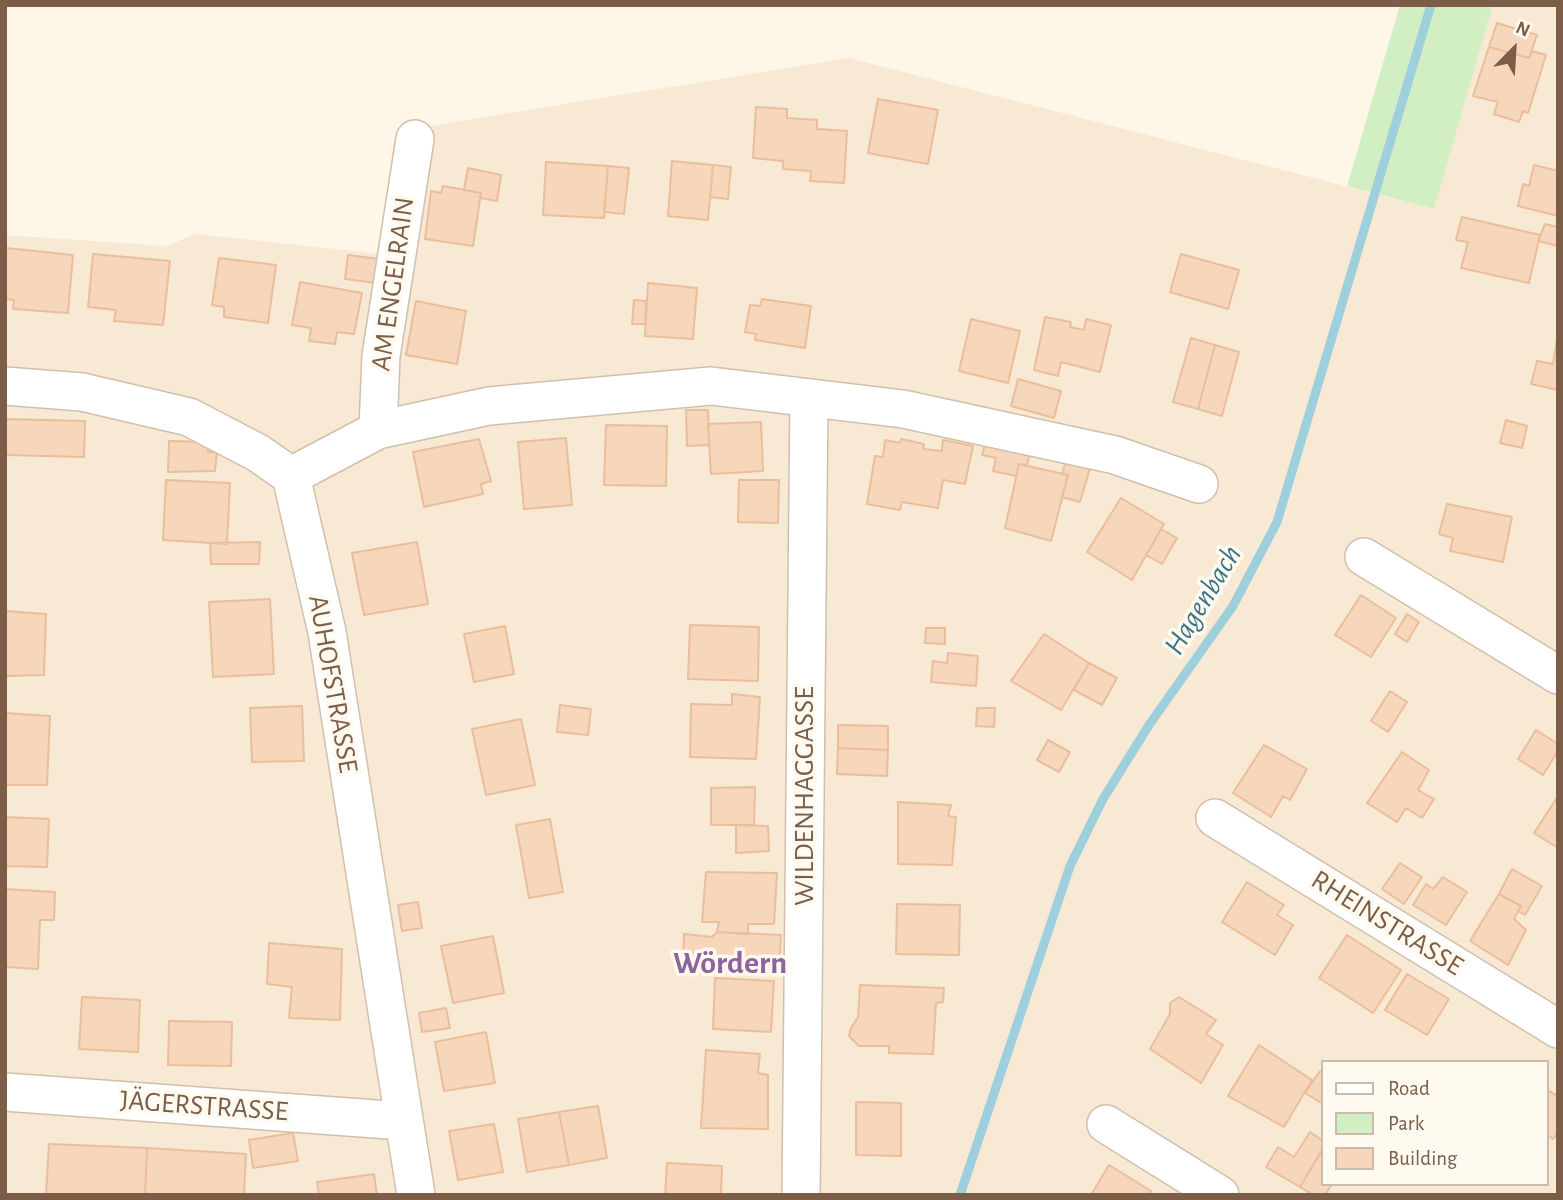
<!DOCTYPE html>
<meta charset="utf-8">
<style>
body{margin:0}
#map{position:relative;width:1563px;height:1200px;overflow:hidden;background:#fef7e7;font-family:"Alegreya Sans",sans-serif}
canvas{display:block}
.frame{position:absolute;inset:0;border:7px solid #7b5d48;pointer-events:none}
.legend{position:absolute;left:1321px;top:1060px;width:228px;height:126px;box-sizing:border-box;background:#fffaef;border:2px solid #cabbac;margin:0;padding:9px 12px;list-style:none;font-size:21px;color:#7b5d48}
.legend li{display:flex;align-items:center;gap:14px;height:35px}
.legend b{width:35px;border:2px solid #cabbac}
.north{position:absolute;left:1479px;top:14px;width:70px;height:70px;-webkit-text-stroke:5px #fffaef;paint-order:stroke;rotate:24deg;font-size:19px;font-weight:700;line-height:28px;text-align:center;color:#7b5d48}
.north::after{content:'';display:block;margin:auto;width:24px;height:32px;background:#7b5d48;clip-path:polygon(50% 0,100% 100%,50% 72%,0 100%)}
</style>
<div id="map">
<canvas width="1563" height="1200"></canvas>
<div class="frame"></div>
<ul class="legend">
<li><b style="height:9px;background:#fff"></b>Road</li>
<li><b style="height:19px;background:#d2eec3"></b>Park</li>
<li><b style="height:19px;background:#f6d7bc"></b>Building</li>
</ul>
<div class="north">N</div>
</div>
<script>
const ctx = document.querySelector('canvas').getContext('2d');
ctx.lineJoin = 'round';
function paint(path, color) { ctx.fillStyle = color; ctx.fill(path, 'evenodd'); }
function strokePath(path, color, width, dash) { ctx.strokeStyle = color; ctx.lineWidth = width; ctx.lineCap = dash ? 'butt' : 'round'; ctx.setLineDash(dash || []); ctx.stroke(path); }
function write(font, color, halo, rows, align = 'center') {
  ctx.font = font + ' "Alegreya Sans",sans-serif'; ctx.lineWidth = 7; ctx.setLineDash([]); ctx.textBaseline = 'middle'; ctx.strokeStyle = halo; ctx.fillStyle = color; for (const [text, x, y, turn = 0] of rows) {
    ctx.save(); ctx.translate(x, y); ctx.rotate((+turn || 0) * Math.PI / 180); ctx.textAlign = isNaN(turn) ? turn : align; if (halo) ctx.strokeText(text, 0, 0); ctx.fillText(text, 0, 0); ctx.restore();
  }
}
paint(new Path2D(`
 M1493,5H1558V1195H5V235L166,246L196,234L382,254L405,130L849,58L1434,209ZM1323,1062H1547V1184H1323Z`), '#f7e9d4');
paint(new Path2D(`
 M1400,5H1493L1434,209L1347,186Z`), '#d2eec3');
strokePath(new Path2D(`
 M960,1195L1070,866L1103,799L1149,725L1233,606L1277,522L1431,5`), '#9ecfdd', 9);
const building = new Path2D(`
 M1497,23L1537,35L1529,58L1489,47Z
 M1489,47L1529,58L1532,51L1546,55L1528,113L1523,111L1519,122L1494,114L1498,102L1473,96Z
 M878,99L938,110L928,164L868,153Z
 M756,107L787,109V118L817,120V129L847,131L844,183L810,181L811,171L783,169V161L753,158Z
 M672,161L713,165L708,220L668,216Z
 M546,162L608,166L604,218L543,215Z
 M713,165L731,167L728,199L710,197Z
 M1534,165L1558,171V216L1518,206L1523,184L1529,186Z
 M608,166L629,168L624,214L604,212Z
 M468,168L501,175L497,201L480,198L481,193L464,190Z
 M443,186L481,193L473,246L425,239L431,191L441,193Z
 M1462,217L1540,235L1529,283L1461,268L1468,242L1456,240Z
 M1545,224L1558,227V246L1538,241Z
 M6,248L73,255L68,313L13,309L14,300L5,299Z
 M93,254L170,261L163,325L114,321L116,310L88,307Z
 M1181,254L1239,270L1228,309L1170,292Z
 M348,255L379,259L376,283L345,279Z
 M219,258L276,265L268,323L224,317V307L212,305Z
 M300,282L362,293L354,334L337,332L335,344L309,341L311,328L292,325Z
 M648,283L697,288L693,339L645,336Z
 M762,299L811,306L805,348L755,340L756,334L745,332L750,305L760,306Z
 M634,300L646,301L645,324H632Z
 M416,301L466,311L457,364L406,355Z
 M1045,317L1071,322L1070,327L1084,330L1086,319L1111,325L1100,372L1061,362L1058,376L1034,370Z
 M971,319L1020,331L1008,383L959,371Z
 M1191,338L1215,345L1198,409L1173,402Z
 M1557,339L1558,390L1531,384L1537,361L1553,364Z
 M1215,345L1239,352L1222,416L1198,409Z
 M1018,379L1061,391L1054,418L1011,406Z
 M686,410H708L709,445L687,446Z
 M5,419L85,421L84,457L5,455Z
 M1506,420L1527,426L1522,448L1500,443Z
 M761,422L763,471L711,474L708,424Z
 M606,425L667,426L666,486L604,485Z
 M566,438L572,505L524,509L518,442Z
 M479,439L491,481L481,484L483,494L424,507L413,452Z
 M901,439L924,444L923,449L942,451L943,440L973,446L965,484L943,480L938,508L902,502L900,510L867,504L875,456L883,457L885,440L900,443Z
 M169,441L209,442L208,452H217L215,471L168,472Z
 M985,444L1030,454L1027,465L1019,464L1016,476L993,471L996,458L982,455Z
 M1066,461L1090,468L1080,502L1062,497L1068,475L1062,474Z
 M1019,464L1068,475L1051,541L1005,528Z
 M166,480L230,483L227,544L163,540Z
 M739,480H779L778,523L738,522Z
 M1121,498L1164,524L1132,580L1087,552Z
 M1447,504L1512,517L1503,562L1450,551L1453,538L1439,534Z
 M1161,529L1177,538L1162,564L1146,555Z
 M260,542L259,564H211L210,543Z
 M417,542L428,604L364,615L352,553Z
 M1361,595L1396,618L1371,657L1335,635Z
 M270,599L274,674L213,677L209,602Z
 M5,611L46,614L44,675L5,676Z
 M1407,614L1419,622L1407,642L1395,634Z
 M690,625L759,627L758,681L688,679Z
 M505,626L514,674L474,682L464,634Z
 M926,628H945V644L925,643Z
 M1044,634L1089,663L1061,710L1011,681Z
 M948,653L978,656L976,686L931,682L933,661L947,663Z
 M1089,663L1117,678L1102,705L1074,690Z
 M1390,691L1407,702L1388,732L1371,721Z
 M732,694L760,697L756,759L690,757L691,704L732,705Z
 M560,705L591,709L588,735L557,732Z
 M302,706L304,761L252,762L250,708Z
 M977,708H995L994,727L976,726Z
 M5,713L50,716L47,785H5Z
 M521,719L535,785L486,795L472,729Z
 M838,725L888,726V750L838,748Z
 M1536,730L1558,744V751L1543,775L1518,759Z
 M1048,740L1070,752L1059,772L1037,760Z
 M1264,745L1307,769L1290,800L1283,796L1271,817L1233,793Z
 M838,748L888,750L887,776L837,774Z
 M1402,752L1429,770L1418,790L1434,799L1422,818L1406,808L1397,822L1367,803Z
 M755,787L754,825H711V788Z
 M1558,796V848L1534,833Z
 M898,802L951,805L948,816L956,817L952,865L898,864Z
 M5,817L49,819L47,867L5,866Z
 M550,819L563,892L529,898L516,825Z
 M736,825L768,826L769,851L736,853Z
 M1400,863L1422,877L1404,904L1382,889Z
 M1512,869L1542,886L1525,915L1518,911L1521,906L1499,894Z
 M706,872L777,873L774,924H748V934L717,932L719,922H702Z
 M1443,877L1467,892L1446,925L1413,905L1426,884L1433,889Z
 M1247,882L1284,905L1277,915L1293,925L1275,955L1222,922Z
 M5,889L55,892L54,920H40L38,969L5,967Z
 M1499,894L1521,906L1514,919L1526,930L1508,965L1470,941Z
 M418,902L422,928L402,931L398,905Z
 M897,904L960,905L959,955L896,954Z
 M717,932L781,935L779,972L724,971L721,962L683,961L684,934L712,937Z
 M1347,935L1401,970L1373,1013L1319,978Z
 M493,936L504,993L453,1003L441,946Z
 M269,943L342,949L340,1020L289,1018L292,987L267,984Z
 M1407,974L1449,999L1427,1035L1385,1010Z
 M715,978L774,981L771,1032L713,1029Z
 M860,985L944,988L943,1002L936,1003L933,1054L889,1053V1046H859L849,1036L851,1028L858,1017Z
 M82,997L140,1000L138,1052L79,1049Z
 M1179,997L1216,1020L1206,1034L1223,1045L1201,1083L1150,1049L1170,1014V1003Z
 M446,1008L450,1028L422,1032L419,1013Z
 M169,1021L232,1022L231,1066L168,1065Z
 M486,1032L495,1083L444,1091L435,1042Z
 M1259,1045L1312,1080L1284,1127L1228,1096Z
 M706,1050L760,1054L758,1073L768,1075V1129L701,1128Z
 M1320,1071L1323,1073V1104L1305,1093Z
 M1547,1090L1558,1096V1132L1553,1139L1547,1135Z
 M856,1102L901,1103V1156L856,1155Z
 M598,1106L607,1158L569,1165L559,1112Z
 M559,1112L569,1165L527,1172L518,1119Z
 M494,1124L503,1172L458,1180L449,1131Z
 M1310,1132L1323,1141V1148L1300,1187L1266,1167L1278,1147L1294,1157Z
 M293,1133L298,1161L253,1168L249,1140Z
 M49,1144L147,1148L145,1195H46Z
 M147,1148L246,1154L244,1195H145Z
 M1320,1154L1323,1156V1184H1332L1325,1195H1313L1300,1187Z
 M667,1163L722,1166L721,1195H665Z
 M1109,1165L1151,1191L1149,1195H1091Z
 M374,1174L377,1195H319L317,1182Z`);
paint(building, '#f6d7bc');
strokePath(building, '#ebbe9b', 2);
const minor = new Path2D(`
 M5,386L82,392L189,417L258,453L291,476L327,632L416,1195
 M378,430L381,356L415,139
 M291,476L378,430L489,406L711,386L903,409L1115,455L1199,484
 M1364,557L1558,675
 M1215,818L1558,1029
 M5,1092L403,1121
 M1106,1124L1220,1195
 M801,1195L809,398`);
strokePath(minor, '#d2bfab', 40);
strokePath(minor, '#fff', 37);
write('28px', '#7b5d48', '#fffaef', [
 ["AM ENGELRAIN",393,284,-82],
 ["AUHOFSTRASSE",333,684,80],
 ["WILDENHAGGASSE",805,796,-90],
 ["RHEINSTRASSE",1387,923,32],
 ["JÄGERSTRASSE",204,1106,4]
]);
write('italic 30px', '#3c7789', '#fffaef', [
 ["Hagenbach",1203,600,-59]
]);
write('bold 32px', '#8e649e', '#fffaef', [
 ["Wördern",730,963]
]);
</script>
